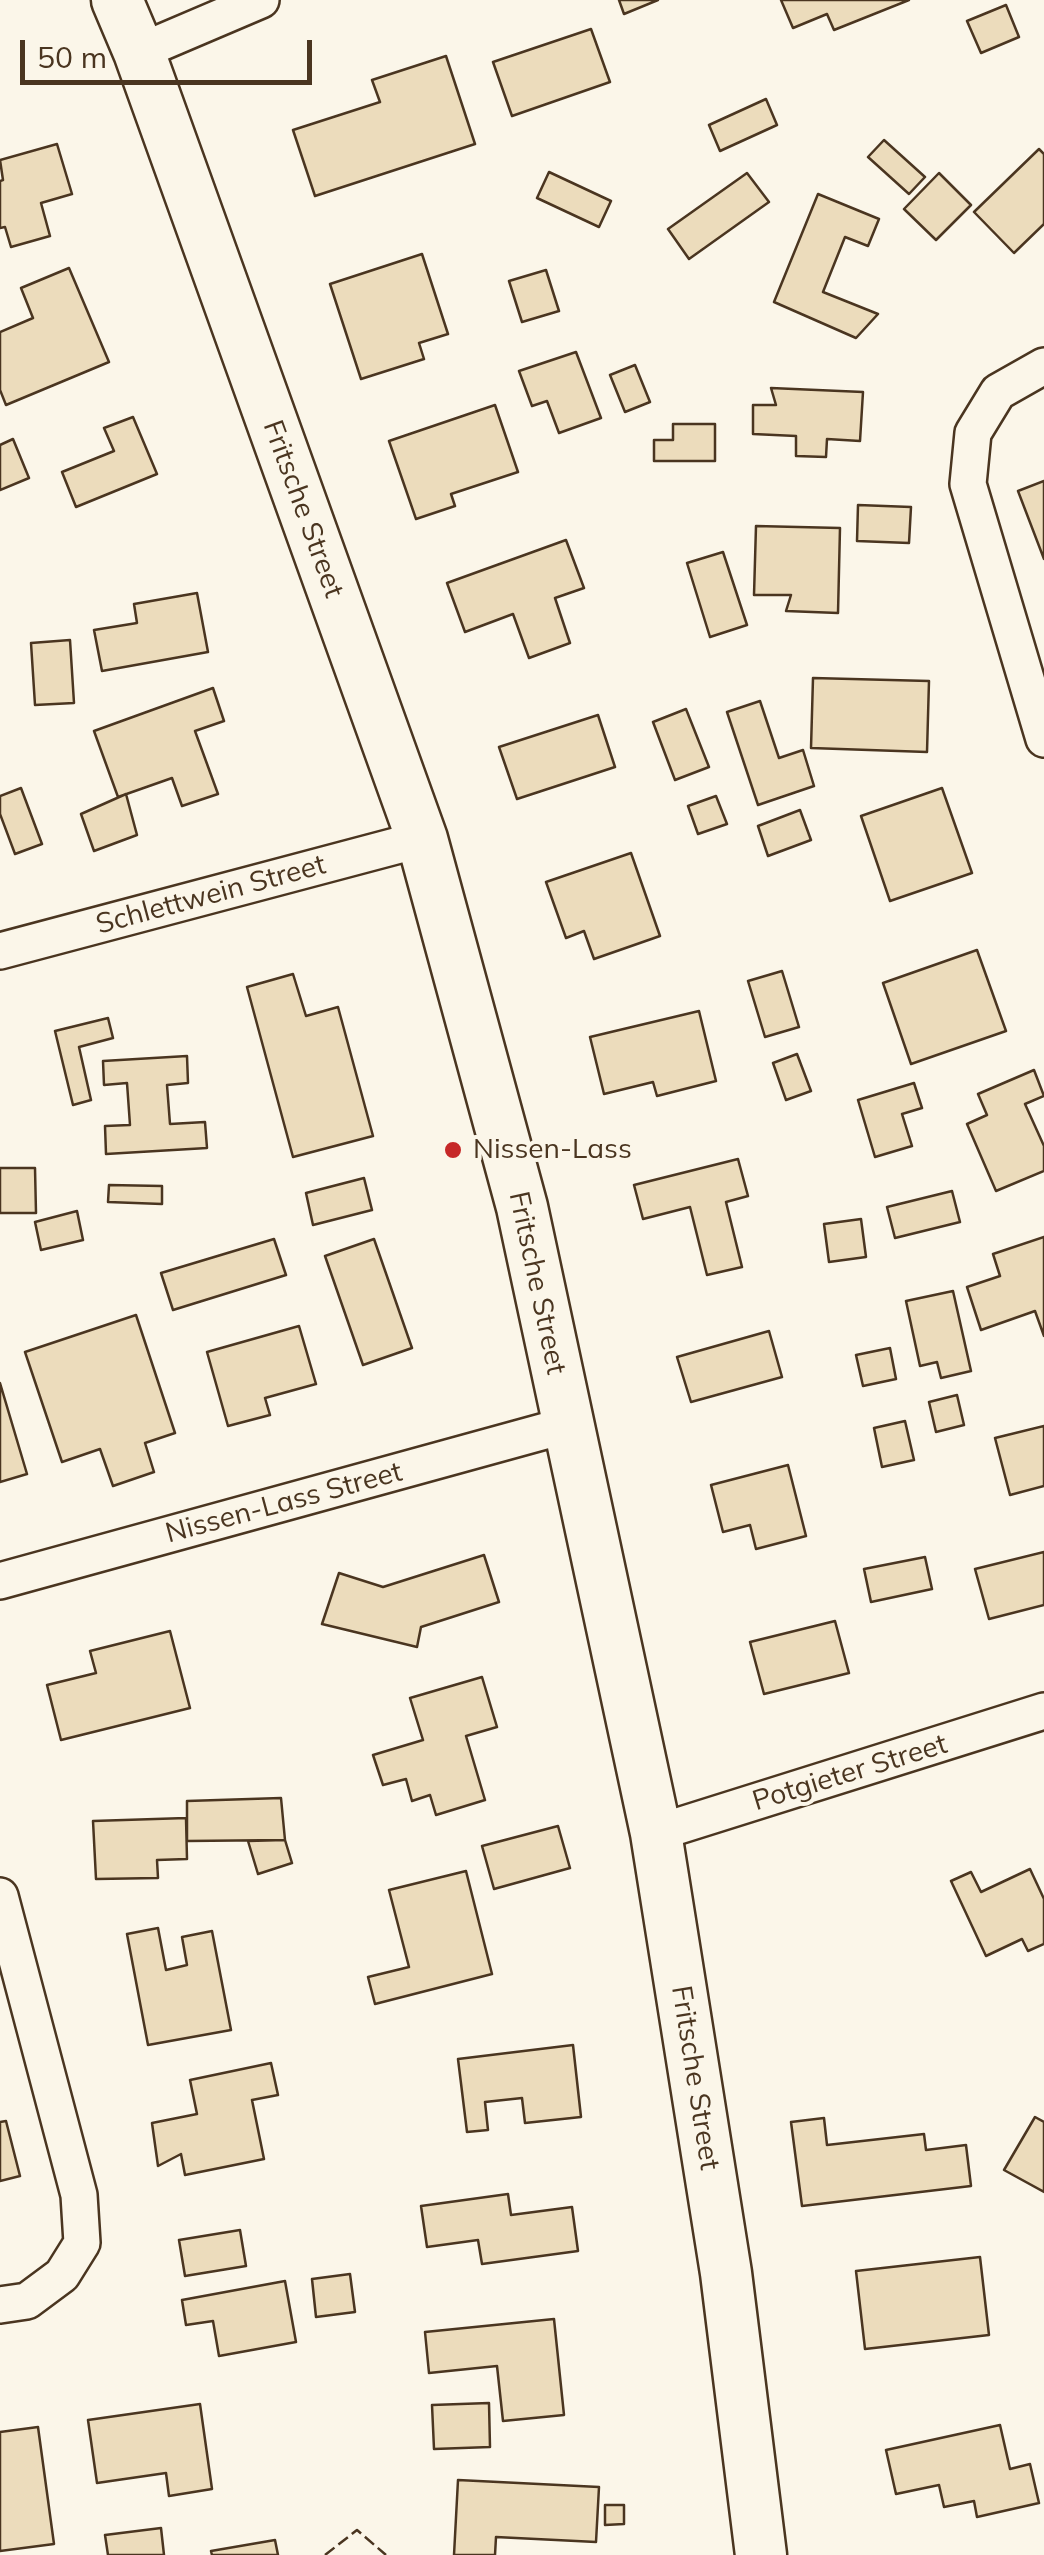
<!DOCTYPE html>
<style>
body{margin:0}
#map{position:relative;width:1044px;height:2555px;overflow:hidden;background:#fbf6e9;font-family:Mulish,sans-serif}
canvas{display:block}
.scale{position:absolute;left:20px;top:40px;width:292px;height:45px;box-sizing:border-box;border:5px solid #4a3520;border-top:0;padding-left:12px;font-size:30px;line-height:35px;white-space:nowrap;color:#4a3520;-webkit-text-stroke:8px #fbf6e9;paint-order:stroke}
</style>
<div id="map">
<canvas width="1044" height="2555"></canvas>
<div class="scale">50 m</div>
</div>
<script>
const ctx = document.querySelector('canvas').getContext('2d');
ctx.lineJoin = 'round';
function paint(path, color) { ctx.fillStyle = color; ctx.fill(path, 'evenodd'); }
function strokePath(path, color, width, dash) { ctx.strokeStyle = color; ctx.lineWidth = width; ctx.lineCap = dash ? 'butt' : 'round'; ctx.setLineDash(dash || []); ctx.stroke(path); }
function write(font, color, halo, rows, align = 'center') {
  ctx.font = font + ' Mulish,sans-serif'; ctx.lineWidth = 8; ctx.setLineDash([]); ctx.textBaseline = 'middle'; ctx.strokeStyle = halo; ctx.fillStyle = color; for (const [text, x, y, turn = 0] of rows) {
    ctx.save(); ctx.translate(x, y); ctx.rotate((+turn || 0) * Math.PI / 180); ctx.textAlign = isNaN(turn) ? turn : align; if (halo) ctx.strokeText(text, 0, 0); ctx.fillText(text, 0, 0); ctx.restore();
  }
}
const building = new Path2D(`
 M619,0H658L624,14Z
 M781,0H909L834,30L827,14L793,28Z
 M1006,5L1019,37L981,53L967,21Z
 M591,29L610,82L512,116L493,62Z
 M446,56L475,144L315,196L293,130L380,102L372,80Z
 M766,99L777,125L720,151L709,125Z
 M884,140L925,177L909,194L868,157Z
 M57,144L72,194L41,203L50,236L11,247L5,227L0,228V181L3,180L0,160Z
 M1039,149L1044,154V224L1014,253L974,212Z
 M549,172L611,201L599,227L537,198Z
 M747,173L769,202L689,259L668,229Z
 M939,173L971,205L936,240L904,209Z
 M818,194L879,219L868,246L845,237L823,292L878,314L856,338L774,302Z
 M422,254L448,334L419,343L424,359L361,379L330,284Z
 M69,268L109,362L6,405L0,390V332L33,318L21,288Z
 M546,270L559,311L522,322L509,281Z
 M576,352L601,418L559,433L547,401L532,406L519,371Z
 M635,365L650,402L625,412L610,375Z
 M771,388L863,392L860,441L827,439L826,457L796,456V436L753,434V405H776Z
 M495,405L518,472L451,494L455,506L416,519L389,441Z
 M133,417L157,474L76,507L62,472L114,451L104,428Z
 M673,424H715V461H654V440H673Z
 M13,439L29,478L0,490V445Z
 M1044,481V559L1018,491Z
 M858,505L911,507L909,543L857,541Z
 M756,526L840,528L838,613L786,611L791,595H754Z
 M566,540L584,588L555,598L570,643L529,658L513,614L465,632L447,583Z
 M723,552L747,625L710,637L687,563Z
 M197,593L208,652L102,671L94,630L137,623L134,604Z
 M70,640L74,703L35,705L31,643Z
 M813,678L929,681L927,752L811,748Z
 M213,688L224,721L195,731L218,794L182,806L172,778L118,797L94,731Z
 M760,701L779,758L803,750L814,786L758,805L727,712Z
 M686,709L709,767L675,780L653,722Z
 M598,715L615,767L517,799L499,747Z
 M21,788L42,844L15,854L0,814V796Z
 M942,788L972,873L890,901L861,816Z
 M126,794L137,835L94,851L81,814Z
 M716,796L727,824L698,834L688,806Z
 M800,810L811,840L768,856L758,826Z
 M631,853L660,936L594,959L584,931L566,938L546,882Z
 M977,950L1006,1031L911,1064L883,983Z
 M782,971L799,1027L765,1037L748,981Z
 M293,974L306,1016L338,1007L373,1136L293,1157L247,987Z
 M699,1011L716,1081L657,1096L653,1082L604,1094L590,1037Z
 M108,1018L113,1038L79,1047L91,1100L73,1105L55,1031Z
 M797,1054L811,1091L786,1100L773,1063Z
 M187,1056L188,1083L167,1085L170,1124L205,1122L207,1148L106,1154L105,1126L130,1125L127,1083L104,1085L103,1061Z
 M1034,1070L1044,1096L1025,1104L1044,1146V1171L996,1191L967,1124L987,1115L978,1094Z
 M914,1083L922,1108L902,1114L912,1146L875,1157L858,1100Z
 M738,1159L748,1196L726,1202L742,1267L707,1275L690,1207L643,1219L634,1185Z
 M0,1168H35L36,1213H0Z
 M364,1178L372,1210L313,1225L306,1193Z
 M109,1185L162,1186V1204L108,1202Z
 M952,1191L960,1222L895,1238L887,1207Z
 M77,1211L83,1240L41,1250L35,1222Z
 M861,1219L866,1257L829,1262L824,1224Z
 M1044,1237V1336L1035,1311L981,1330L967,1287L1000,1276L993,1254Z
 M274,1239L286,1275L173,1310L161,1273Z
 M374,1239L412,1348L363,1365L325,1256Z
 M953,1291L971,1371L941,1378L937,1362L920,1366L906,1301Z
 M136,1315L175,1433L145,1443L154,1472L113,1486L100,1449L62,1462L25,1352Z
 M299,1326L316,1384L265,1398L270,1415L228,1426L207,1352Z
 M769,1331L782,1377L691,1402L677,1357Z
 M890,1348L896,1379L863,1386L856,1355Z
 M0,1383L27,1474L0,1482Z
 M957,1395L964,1425L936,1432L929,1402Z
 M905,1421L914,1460L882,1467L874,1428Z
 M1044,1426V1486L1010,1495L995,1438Z
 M788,1465L806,1536L756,1549L750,1525L723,1532L711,1485Z
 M1044,1552V1605L989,1619L975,1569Z
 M484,1555L499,1602L421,1627L417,1647L322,1624L339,1573L383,1587Z
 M925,1557L932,1589L871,1602L864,1569Z
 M835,1621L849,1673L764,1694L750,1642Z
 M170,1631L190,1708L61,1740L47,1685L96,1673L90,1651Z
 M482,1677L497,1727L466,1736L485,1800L436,1815L430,1795L412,1801L406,1779L383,1785L373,1755L423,1740L410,1698Z
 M281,1798L285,1840L187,1841V1801Z
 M186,1818L187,1859L157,1860L158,1878L96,1879L93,1821Z
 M558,1826L570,1868L494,1889L482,1846Z
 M285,1840L292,1863L258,1874L248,1841Z
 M1030,1869L1044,1899V1944L1028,1951L1022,1939L986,1956L951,1881L971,1872L981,1892Z
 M466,1871L492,1974L375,2004L368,1977L409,1967L389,1890Z
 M158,1928L166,1970L187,1965L182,1937L212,1931L231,2030L148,2045L127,1934Z
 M573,2045L581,2117L525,2123L522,2098L485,2102L488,2130L467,2132L458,2059Z
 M271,2063L278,2095L252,2100L264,2159L185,2175L181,2154L158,2166L152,2123L197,2114L190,2080Z
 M1035,2117L1044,2122V2192L1004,2170Z
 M824,2118L827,2145L924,2134L926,2150L966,2145L971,2186L802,2206L791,2122Z
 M6,2121L20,2176L0,2181V2122Z
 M508,2194L511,2215L572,2207L578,2251L482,2264L478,2240L427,2247L421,2206Z
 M240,2230L246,2266L185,2276L179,2240Z
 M980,2257L989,2335L865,2349L856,2271Z
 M350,2274L355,2312L316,2317L312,2279Z
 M285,2281L296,2342L219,2356L213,2321L186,2325L182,2300Z
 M554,2319L564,2415L503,2421L497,2366L429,2373L425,2332Z
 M489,2403L490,2447L434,2449L432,2405Z
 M200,2404L212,2489L169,2496L166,2473L97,2483L88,2420Z
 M1000,2425L1010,2469L1030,2464L1039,2503L977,2517L974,2501L944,2507L939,2485L896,2494L886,2450Z
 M38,2427L54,2544L0,2551V2432Z
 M458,2480L599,2487L596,2542L496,2537L495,2555H454Z
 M605,2505H624V2524L605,2525Z
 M161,2528L164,2555H108L105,2535Z
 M275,2540L278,2555H212L211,2551Z`);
paint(building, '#ecdcbc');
strokePath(building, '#4a3520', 2.5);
const street = new Path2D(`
 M139,52L261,0
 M1044,366L998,392L973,433L968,484L1044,739
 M0,951L422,839
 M0,1581L567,1425
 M656,1833L1044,1711
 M0,1896L79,2195L82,2243L62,2275L27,2301L0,2305`);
const secondary = new Path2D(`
 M117,0L139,52L422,839L522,1207L656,1833L726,2273L761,2555`);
strokePath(street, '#4a3520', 40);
strokePath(secondary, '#4a3520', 55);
strokePath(street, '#fbf6e9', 35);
strokePath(secondary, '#fbf6e9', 50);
strokePath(new Path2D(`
 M325,2555L357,2530L386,2555`), '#4a3520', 2.5, [12, 5]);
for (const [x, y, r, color] of [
 [453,1150,10,"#c62828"]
]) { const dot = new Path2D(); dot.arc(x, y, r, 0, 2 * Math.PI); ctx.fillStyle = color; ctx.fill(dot); strokePath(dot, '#fbf6e9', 4); }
write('28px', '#4a3520', '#fbf6e9', [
 ["Fritsche Street",303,509,70],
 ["Schlettwein Street",211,895,-15],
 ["Fritsche Street",537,1283,78],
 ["Nissen-Lass Street",284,1503,-15],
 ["Potgieter Street",850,1773,-17],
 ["Fritsche Street",695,2078,81]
]);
write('28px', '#4a3520', '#fbf6e9', [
 ["Nissen-Lass",473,1150]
], 'left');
</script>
